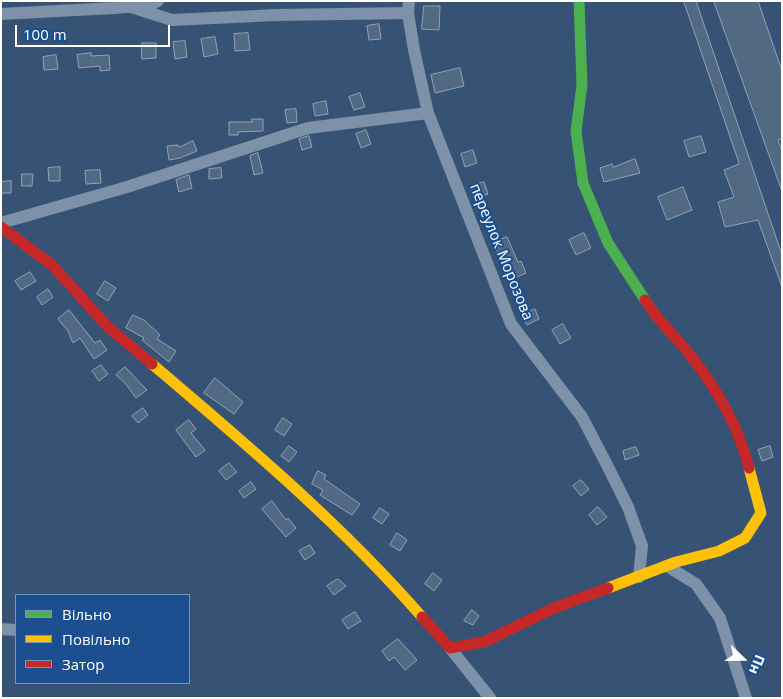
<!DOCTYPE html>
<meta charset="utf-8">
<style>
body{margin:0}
#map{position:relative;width:783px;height:699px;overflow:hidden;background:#365274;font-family:"Open Sans",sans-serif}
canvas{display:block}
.frame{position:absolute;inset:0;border:2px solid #fff;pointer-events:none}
.legend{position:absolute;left:15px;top:594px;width:175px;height:90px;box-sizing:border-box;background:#1b4f8f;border:1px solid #7695bc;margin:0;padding:6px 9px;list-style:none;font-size:15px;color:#fff}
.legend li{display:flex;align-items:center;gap:10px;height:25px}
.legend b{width:25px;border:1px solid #7695bc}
.north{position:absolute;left:718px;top:634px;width:50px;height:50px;-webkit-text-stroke:4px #1b4f8f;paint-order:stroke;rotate:112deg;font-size:14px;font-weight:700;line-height:20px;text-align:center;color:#fff}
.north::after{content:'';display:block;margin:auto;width:18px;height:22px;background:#fff;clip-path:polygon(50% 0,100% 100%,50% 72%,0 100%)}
.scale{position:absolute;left:15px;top:25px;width:155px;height:22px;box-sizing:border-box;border:2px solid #fff;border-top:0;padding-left:6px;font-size:15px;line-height:18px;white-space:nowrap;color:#fff;-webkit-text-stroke:4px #1b4f8f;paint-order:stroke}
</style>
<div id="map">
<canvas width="783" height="699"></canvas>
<div class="frame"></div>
<ul class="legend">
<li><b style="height:6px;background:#4caf50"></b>Вільно</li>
<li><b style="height:6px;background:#ffc107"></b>Повільно</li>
<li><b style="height:6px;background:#c62828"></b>Затор</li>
</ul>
<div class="north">Пн</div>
<div class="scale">100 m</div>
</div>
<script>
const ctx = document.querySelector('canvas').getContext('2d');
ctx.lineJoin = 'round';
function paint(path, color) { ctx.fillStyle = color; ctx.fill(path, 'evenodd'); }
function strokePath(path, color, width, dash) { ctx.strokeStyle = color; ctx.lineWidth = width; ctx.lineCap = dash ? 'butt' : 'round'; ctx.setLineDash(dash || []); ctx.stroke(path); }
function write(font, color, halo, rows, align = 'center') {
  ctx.font = font + ' "Open Sans",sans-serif'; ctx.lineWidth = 4; ctx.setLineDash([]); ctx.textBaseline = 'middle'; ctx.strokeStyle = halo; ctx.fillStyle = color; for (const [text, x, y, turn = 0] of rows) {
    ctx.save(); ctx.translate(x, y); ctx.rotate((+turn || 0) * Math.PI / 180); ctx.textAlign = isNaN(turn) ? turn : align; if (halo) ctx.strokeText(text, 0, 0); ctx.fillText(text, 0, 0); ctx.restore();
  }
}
const building = new Path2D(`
 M684,1H696L782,255V287L758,220L725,227L718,202L734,197L724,170L739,164Z
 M714,1H758L782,71V139L778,140L782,151V191Z
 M424,6H440L439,30L422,29Z
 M379,24L381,39L369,40L367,26Z
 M248,33L250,50L235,51L234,34Z
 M215,37L218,54L204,57L201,39Z
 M185,41L187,57L175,59L173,42Z
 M142,43H156V58L142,59Z
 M91,53V56L109,55L110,70L100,71V66L79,68L77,55Z
 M56,55L58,69L44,70L43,57Z
 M460,68L464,86L435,93L431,75Z
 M360,93L365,107L354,110L349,97Z
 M326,101L328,114L315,116L313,104Z
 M296,109L297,122L287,123L285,110Z
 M252,119H263V131L238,132V135H229V122H252Z
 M366,130L371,144L361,148L356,134Z
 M309,136L312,147L302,150L299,139Z
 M701,136L706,152L689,157L684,141Z
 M193,141L197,151L180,158L169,160L167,146L178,145L179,147Z
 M473,150L477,163L465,167L461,154Z
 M258,153L263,173L254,175L250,156Z
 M635,159L640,173L604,182L600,168L612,164L613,167Z
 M60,167V181H49L48,168Z
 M221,168L222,178L209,179V169Z
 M100,170L101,183L86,184L85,171Z
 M22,174H33L32,186H22Z
 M189,175L192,188L179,192L176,180Z
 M11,181V193H1V182Z
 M484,182L488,194L474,199L470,187Z
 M683,187L692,210L667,220L658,197Z
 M584,233L591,248L576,255L569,240Z
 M507,237L518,262L521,261L526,273L515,278L505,254L500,257L493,243Z
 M30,272L36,281L21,290L15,281Z
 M105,281L116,288L108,301L97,294Z
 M48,289L53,297L42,305L37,297Z
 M535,309L539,319L527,325L522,315Z
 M69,310L95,343L100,340L107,350L94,359L80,338L73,343L68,331L58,319Z
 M133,315L144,320L160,335L157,339L176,351L169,362L142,340L144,338L126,328Z
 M563,324L571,338L560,344L552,330Z
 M101,365L108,374L99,381L92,371Z
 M125,367L147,390L136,398L125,383L116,375Z
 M215,378L243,402L234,414L204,393Z
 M143,408L148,415L138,423L132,416Z
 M283,418L292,424L284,436L275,430Z
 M189,420L196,429L191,433L205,450L196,457L176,430Z
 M289,446L297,452L289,462L281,456Z
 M770,446L773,457L762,461L758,450Z
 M636,447L639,455L625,460L623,451Z
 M229,463L237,472L226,480L219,471Z
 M318,471L326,475L324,479L360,504L352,515L320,495L323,490L312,484Z
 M581,480L589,489L581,496L573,486Z
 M251,482L256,489L244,498L239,491Z
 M272,501L286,520L288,518L296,528L286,537L262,509Z
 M598,507L607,517L597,525L589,515Z
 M380,508L389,514L382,524L373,518Z
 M397,533L407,540L400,551L390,545Z
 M310,545L315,553L305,560L299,551Z
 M433,573L442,580L434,591L425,584Z
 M338,579L346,586L334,595L327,586Z
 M472,610L479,616L473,625L464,621Z
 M355,612L361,621L348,629L342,620Z
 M398,639L417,660L405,670L394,657L389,661L382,651Z`);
paint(building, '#526984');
strokePath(building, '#92a2b6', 1);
strokePath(new Path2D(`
 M409,1L408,13L414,50L428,113L511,324L582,417L607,465L628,507L642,546L639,577
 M131,7L172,20L277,15L408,13
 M1,14L114,8L150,5L158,1
 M1,223L127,187L308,128L428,113
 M667,566L696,584L720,618L746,698
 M1,629L16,630
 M450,648L490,698`), '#7d92a8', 12);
strokePath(new Path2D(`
 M579,1L582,85L576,131L583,183L608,243L645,300`), '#4caf50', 11);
strokePath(new Path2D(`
 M152,364C246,444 341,524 422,617
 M608,588L676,562L719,551L745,538L761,513L749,468`), '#ffc107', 11);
strokePath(new Path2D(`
 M1,227L52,265L107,326L152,364
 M645,300C658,321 676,337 691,356C718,391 738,425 749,468
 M422,617L450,648L484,642L554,608L608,588`), '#c62828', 11);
write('15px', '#fff', '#1b4f8f', [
 ["переулок Морозова",501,252,68]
]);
</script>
